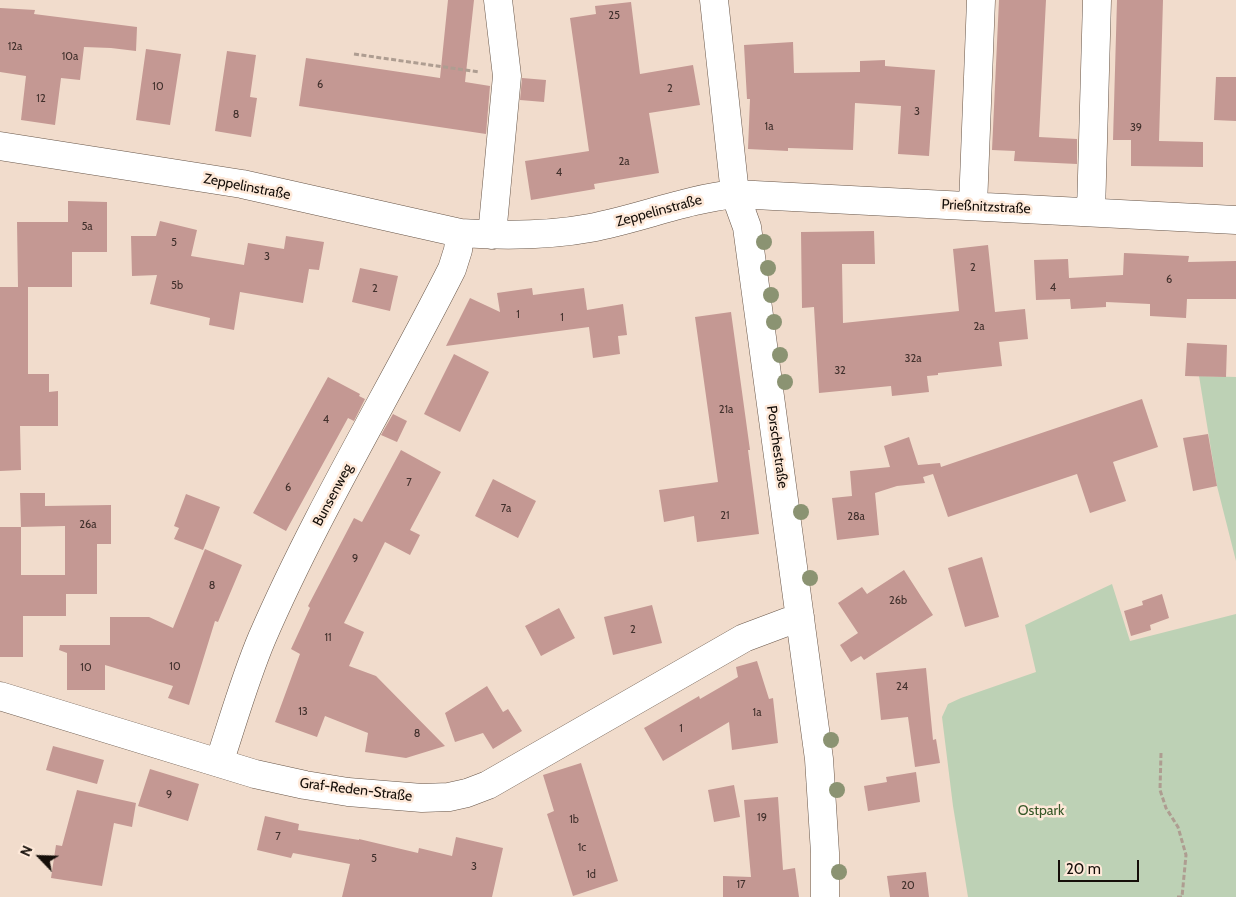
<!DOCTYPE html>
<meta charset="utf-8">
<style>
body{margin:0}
#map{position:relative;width:1236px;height:897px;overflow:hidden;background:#f1dccc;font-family:Cabin,sans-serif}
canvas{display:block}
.north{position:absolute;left:15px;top:832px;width:50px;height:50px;-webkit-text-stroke:4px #fee9d9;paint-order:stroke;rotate:294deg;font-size:14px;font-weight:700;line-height:20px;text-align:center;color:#150e09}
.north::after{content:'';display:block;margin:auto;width:18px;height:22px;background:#150e09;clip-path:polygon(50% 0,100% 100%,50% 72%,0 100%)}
.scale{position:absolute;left:1058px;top:860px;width:81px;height:22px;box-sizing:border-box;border:2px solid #150e09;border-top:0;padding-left:6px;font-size:15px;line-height:18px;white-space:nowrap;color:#150e09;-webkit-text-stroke:4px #fee9d9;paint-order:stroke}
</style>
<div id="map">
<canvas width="1236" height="897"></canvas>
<div class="north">N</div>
<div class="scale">20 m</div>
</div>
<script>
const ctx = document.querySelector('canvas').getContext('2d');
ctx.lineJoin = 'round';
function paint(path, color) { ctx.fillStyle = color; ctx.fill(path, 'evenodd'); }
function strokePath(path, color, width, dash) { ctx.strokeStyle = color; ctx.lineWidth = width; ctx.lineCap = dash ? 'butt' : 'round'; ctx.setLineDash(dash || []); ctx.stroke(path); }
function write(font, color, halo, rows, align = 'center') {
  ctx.font = font + ' Cabin,sans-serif'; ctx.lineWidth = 5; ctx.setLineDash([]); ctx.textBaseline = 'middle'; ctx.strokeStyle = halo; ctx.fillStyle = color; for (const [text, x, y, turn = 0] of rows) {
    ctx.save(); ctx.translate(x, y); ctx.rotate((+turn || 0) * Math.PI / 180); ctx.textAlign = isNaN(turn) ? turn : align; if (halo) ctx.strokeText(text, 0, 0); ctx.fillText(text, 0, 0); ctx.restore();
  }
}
paint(new Path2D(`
 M1199,376L1236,377V561L1217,486Z
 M1112,584L1130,641L1236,614V897H968L953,806L942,717L948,704L961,698L1036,672L1025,625Z`), '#bdd1b5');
paint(new Path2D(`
 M448,0H474L465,82L490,86L486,134L299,106L306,58L440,78Z
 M999,0H1046L1039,137L1077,139V164L1014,161L1015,151L992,150Z
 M1117,0H1163L1159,141L1203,142V167L1131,166V140H1113Z
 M631,2L640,74L693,65L700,105L649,113L659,173L594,184L595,189L531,200L525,161L589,151L570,18L596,14L595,6Z
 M0,8L35,10L34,14L137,27L136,51L111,48L84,47L80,80L61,78L55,125L21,120L26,76L0,72Z
 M793,42L794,73L860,72V61L885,60V66L935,70L929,156L898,154L901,106L855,103L853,150L788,148V151L748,149L750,99H747L744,45Z
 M146,49L181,54L170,125L136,120Z
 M227,51L256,55L250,97L257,98L251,137L215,131Z
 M1216,77H1236V121L1214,120Z
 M522,78L546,80L544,102L520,100Z
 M68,201L107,202V252H72V287H28V374H49V392L58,391V426H20L21,470L0,471V287H18L17,222H68Z
 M160,221L197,230L191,256L244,265L248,243L284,249L286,236L324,242L319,270L309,269L303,303L240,292L234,330L209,325L210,318L150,304L157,275L132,276L131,236H156Z
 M874,231L875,264H842L843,323L959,311L953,249L988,245L995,312L1025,309L1028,339L999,342L1002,366L938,373V375L927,376L929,392L892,396L891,386L819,393L814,307L802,308L801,232Z
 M1124,253L1189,256L1188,262L1236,261V299H1187L1186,318L1150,316V304L1106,302V307L1071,309L1070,299L1036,300L1034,260L1068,259L1069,278L1123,275Z
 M360,268L398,276L390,311L352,302Z
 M532,288L533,295L584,288L587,310L623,304L627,335L618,336L620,354L593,358L589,327L446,346L470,298L500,312L497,293Z
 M731,312L750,450H748L759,534L697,542L694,516L664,522L659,490L718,482L695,317Z
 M1187,343L1227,345L1226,377L1185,376Z
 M454,354L489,372L460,432L424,414Z
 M328,377L360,394L359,396L365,399L354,421L348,418L286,531L253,513Z
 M1142,399L1158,447L1113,462L1126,501L1090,513L1077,474L948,517L933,474L923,477L925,483L897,486L875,493L879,535L837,540L832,498L852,496L850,471L890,467L884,446L909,437L918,465L940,463L941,467Z
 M393,414L407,421L397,442L381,435Z
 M1208,434L1217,486L1193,491L1183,438Z
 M401,450L441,472L410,530L420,535L410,555L385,542L344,623L364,632L349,666L376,676L445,746L406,758L365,752L368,733L325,716L317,737L275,722L300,654L291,649L310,608L308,606L354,518L362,522Z
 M493,479L536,501L518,538L475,516Z
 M20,493H45V506L111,505V544H97V594H66V616H23V657H0V527H21ZM65,526V578V575H21V527Z
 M186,494L220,507L203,550L174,539L179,528L174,526Z
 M205,549L242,565L218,622L215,621L189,705L168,698L173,686L105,665V690H67V653L59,650L60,645H110V617H149L173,628Z
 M982,557L999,617L965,627L948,568Z
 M904,570L933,615L864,660L861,656L851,662L840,645L858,633L838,603L862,587L867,594Z
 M1162,594L1169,618L1150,625L1151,630L1131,636L1124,611L1143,605L1142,601Z
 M652,605L662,643L613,655L604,617Z
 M559,608L575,638L541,656L525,626Z
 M757,661L769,699L773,698L778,743L732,750L729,722L663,761L644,728L699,696L700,699L738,677L736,667Z
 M926,668L933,740L936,739L940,763L915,767L908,717L881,720L876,673Z
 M487,686L503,712L508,709L522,731L493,749L483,733L455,742L445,713Z
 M53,746L104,760L97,784L46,770Z
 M581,763L618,881L573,896L547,814L554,811L543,775Z
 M150,769L199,784L188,821L138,806Z
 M916,772L920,802L868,811L864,786L887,782L886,777Z
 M734,785L740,817L714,822L708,790Z
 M77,790L136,803L132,827L114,823L102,886L51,878L56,845L62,846Z
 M778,797L783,870L795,868L799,897H723V876L751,877L744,800Z
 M265,816L299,824L298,830L359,840V839L418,853L419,848L452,856L456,837L503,848L492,897H342L350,864L293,853L291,858L257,850Z
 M926,872L929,897H890L887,876Z`), '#c49893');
const minor = new Path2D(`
 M714,0L735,194L747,227L819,759L825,853V897
 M0,146L242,184L460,233C504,236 547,236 590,228C639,219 686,199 735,194L1236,220
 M973,206L981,0
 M1091,212L1097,0
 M492,235L507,76L498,0
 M0,696L255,774L305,785L348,792L422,798L449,797L467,793L488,785L744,638L800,617
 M219,763C233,721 245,678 262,638C317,511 390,392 452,269L458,250L460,233`);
strokePath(minor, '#685649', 29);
strokePath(new Path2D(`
 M354,54L479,72
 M1161,753L1160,790L1166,808L1178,827L1186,855L1182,897
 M1177,897H1184`), '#ae9d91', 3, [5, 2.5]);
strokePath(minor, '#fff', 28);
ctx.fillStyle = '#8b9372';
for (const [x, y] of [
 [764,242],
 [768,268],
 [771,295],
 [774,322],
 [780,355],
 [785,382],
 [801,512],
 [810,578],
 [831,740],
 [837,790],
 [839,872]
]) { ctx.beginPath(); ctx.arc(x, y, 8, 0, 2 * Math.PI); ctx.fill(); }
write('11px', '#41302c', null, [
 ["25",614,16],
 ["12a",15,47],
 ["10a",70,57],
 ["6",320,85],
 ["10",158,87],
 ["2",670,89],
 ["12",41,99],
 ["3",917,112],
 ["8",236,115],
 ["1a",769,127],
 ["39",1136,128],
 ["2a",624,162],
 ["4",559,173],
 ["5a",87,227],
 ["5",174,243],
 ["3",267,257],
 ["2",973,268],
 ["6",1169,280],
 ["5b",177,286],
 ["4",1053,288],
 ["2",375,289],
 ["1",518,315],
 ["1",562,318],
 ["2a",979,327],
 ["32a",913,359],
 ["32",840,371],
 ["21a",726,410],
 ["4",326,420],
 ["7",409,483],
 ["6",288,488],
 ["7a",506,509],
 ["21",725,516],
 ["28a",856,517],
 ["26a",88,525],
 ["9",355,559],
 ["8",212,586],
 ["26b",898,601],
 ["2",633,630],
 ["11",328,638],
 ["10",175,667],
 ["10",86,668],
 ["24",902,687],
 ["13",303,712],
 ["1a",757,713],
 ["1",681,729],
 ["8",417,734],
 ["9",169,795],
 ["19",762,818],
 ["1b",574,820],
 ["7",278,837],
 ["1c",582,848],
 ["5",374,859],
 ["3",474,867],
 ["1d",591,875],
 ["17",741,885],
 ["20",908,886]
]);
write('14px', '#150e09', '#fee9d9', [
 ["Zeppelinstraße",247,187,11],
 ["Prießnitzstraße",986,207,3],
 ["Zeppelinstraße",659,211,-15],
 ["Porschestraße",777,447,82],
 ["Bunsenweg",333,495,-62],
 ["Graf-Reden-Straße",356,790,7]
]);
write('14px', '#375828', '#fee9d9', [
 ["Ostpark",1041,811]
]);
</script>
